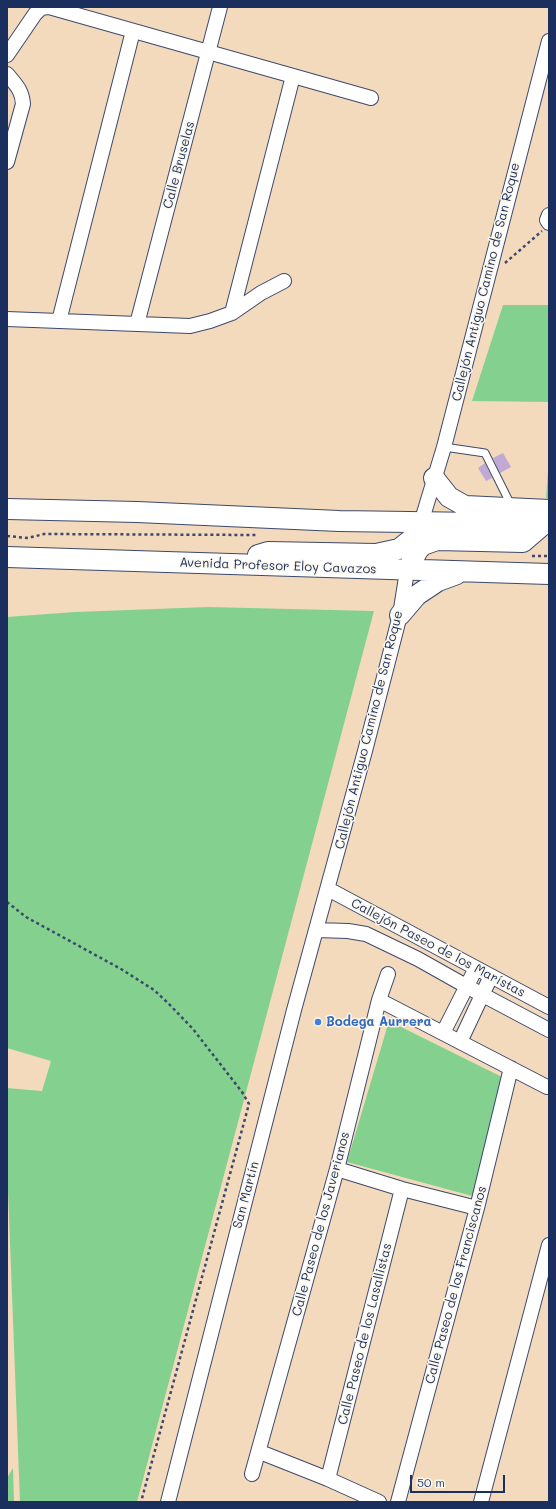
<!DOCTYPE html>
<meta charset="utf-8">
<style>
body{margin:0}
#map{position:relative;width:556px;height:1509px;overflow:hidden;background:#f4dabd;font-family:Mali,sans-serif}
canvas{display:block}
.frame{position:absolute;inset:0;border:8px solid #1b2f5e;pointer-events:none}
.scale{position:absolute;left:410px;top:1475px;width:95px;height:18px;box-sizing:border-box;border:2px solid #1b2f5e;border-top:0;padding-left:5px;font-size:12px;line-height:14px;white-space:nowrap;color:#1b2f5e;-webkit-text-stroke:3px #fbf7ec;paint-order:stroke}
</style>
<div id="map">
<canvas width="556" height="1509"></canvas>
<div class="frame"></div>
<div class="scale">50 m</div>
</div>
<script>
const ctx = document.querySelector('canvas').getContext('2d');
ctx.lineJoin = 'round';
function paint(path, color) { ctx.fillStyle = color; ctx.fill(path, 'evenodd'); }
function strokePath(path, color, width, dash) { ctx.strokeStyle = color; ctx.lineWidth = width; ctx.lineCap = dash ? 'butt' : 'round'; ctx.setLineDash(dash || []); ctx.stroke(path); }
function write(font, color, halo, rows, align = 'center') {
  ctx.font = font + ' Mali,sans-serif'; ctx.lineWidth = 3; ctx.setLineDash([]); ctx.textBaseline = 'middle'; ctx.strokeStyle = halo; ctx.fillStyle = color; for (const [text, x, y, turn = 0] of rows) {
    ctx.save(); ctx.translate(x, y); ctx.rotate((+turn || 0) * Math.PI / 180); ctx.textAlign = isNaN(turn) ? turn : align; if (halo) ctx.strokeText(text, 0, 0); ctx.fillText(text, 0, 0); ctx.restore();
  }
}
paint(new Path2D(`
 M503,305H549V402L472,401Z
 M549,458V499L546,498Z
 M208,607L374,611L137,1502H20L7,1165V1088L42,1091L51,1061L7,1048V617L75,612Z
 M389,1021L504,1078L472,1196L347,1162Z
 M13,1468L14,1502H7V1478Z`), '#84d18f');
paint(new Path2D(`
 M503,453L511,467L500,473L493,458Z
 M485,463L492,478L486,481L478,468Z`), '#c0aad5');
const lane = new Path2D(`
 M444,447L485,453L511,505`);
const street = new Path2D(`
 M49,7L371,98
 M7,55L35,14L41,8L48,7
 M7,74C16,85 22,90 23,104L7,162
 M549,215L547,220L549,223
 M232,313L293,76
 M7,319L190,326L210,321L232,313L261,293L284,281
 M59,321L133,31
 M137,324L220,7
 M421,523L444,447L549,41
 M328,889L549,1007
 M316,930L348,931L366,934L418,959L466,986L549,1030
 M379,1000L547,1087
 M443,1033L476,968
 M460,1042L491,976
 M337,1169L402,1189L477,1208
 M260,1452L328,1479L379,1502
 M252,1474L337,1169L379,1000L388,974
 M328,1479L402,1189
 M168,1502L294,1010L365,751L400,615L407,571
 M398,1502L477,1208L511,1068
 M481,1502L549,1245`);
const secondary = new Path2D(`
 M434,478L449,497L465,506L549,510
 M7,509L137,512L339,521L549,524
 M258,555L268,552L376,554L399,549L419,533L421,523
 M7,557L549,574
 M407,571L418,550L423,545L437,540L523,542L544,524
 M400,615L417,595L438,581L457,574`);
strokePath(lane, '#3c496c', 9);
strokePath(street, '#3c496c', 16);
strokePath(secondary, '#3c496c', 22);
strokePath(new Path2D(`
 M505,263L542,231
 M7,536L28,538L44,534L256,535
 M532,556H549
 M7,902L26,917L121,969L154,990L168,1003L193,1029L242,1092L249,1104L141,1502`), '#3c496c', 2.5, [3, 3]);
strokePath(lane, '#fff', 7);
strokePath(street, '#fff', 14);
strokePath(secondary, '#fff', 20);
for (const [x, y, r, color] of [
 [318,1022,4,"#3f7fe0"]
]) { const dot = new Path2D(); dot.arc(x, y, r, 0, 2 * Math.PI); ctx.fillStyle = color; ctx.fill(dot); strokePath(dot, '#fbf7ec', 1.5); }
write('13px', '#1b2f5e', '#fbf7ec', [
 ["Calle Bruselas",179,165,-75],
 ["Callejón Antiguo Camino de San Roque",486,282,-76],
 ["Avenida Profesor Eloy Cavazos",278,566,2],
 ["Callejón Antiguo Camino de San Roque",369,730,-76],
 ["Callejón Paseo de los Marístas",438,948,28],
 ["San Martín",246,1195,-75],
 ["Calle Paseo de los Javerianos",321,1224,-75],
 ["Calle Paseo de los Franciscanos",456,1285,-75],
 ["Calle Paseo de los Lasallistas",365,1334,-76]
]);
write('bold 13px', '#366cbe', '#fbf7ec', [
 ["Bodega Aurrera",326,1022]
], 'left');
</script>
